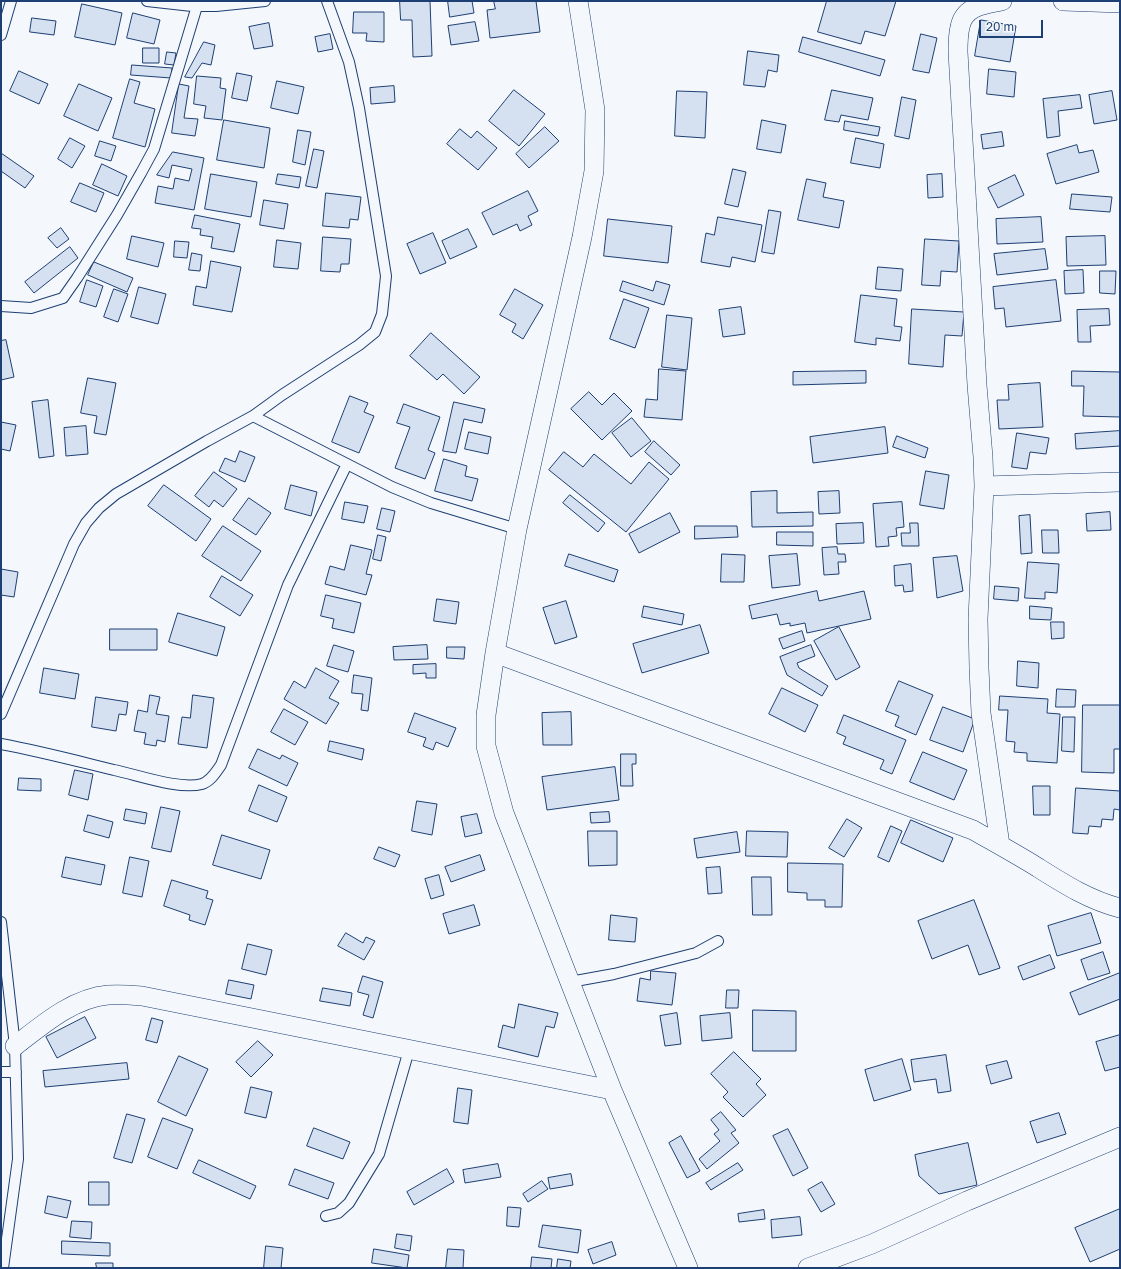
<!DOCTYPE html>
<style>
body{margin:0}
#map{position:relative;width:1121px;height:1269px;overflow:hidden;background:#f4f7fb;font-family:"Golos Text",sans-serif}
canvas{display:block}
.frame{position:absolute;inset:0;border:2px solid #1d3f73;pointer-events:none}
.scale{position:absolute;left:979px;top:20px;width:64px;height:18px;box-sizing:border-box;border:2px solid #1d3f73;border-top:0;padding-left:5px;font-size:12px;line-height:14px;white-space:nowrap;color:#1d3f73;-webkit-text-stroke:3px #f4f7fb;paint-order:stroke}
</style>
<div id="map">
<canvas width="1121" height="1269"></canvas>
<div class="frame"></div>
<div class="scale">20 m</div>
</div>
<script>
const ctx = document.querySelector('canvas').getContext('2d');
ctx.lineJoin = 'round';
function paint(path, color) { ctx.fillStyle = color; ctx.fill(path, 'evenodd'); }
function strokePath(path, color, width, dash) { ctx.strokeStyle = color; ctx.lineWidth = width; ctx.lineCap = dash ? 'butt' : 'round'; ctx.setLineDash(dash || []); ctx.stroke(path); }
const building = new Path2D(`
 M400,1H430L432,56L413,57L412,20H401Z
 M448,1H472L474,13L450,17Z
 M494,1H536L540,32L490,38L487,10L495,9Z
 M827,1H896L885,36L865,31L861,44L818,32Z
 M82,4L122,13L115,45L75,37Z
 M354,12H384V42L366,41L367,33H353Z
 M133,13L160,20L154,44L127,38Z
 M32,18L56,21L54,35L30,32Z
 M981,20L1016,26L1010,62L975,56Z
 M475,22L479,41L451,45L448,26Z
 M269,23L273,46L254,49L249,27Z
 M330,34L333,49L318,52L315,37Z
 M921,34L937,38L929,73L913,70Z
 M803,37L885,60L880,76L799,52Z
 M204,42L215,45L211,65L202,63L192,78L185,77Z
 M143,48H159V63H143Z
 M748,51L779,55L777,72L768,70L765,87L744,85Z
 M167,52L176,53L174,65L165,64Z
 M132,65L172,68L171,78L131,75Z
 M989,69L1016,72L1014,97L987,94Z
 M19,71L48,84L39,104L10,91Z
 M237,73L252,76L247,101L232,98Z
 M197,76L221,78L220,88L226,89L222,120L204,118L206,106L194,104Z
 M130,79L140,82L134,103L155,109L145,147L113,138Z
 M277,81L304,87L298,114L271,108Z
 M79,84L112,98L98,131L64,116Z
 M179,84L189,86L184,118L198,119L195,136L172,133Z
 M394,86L395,102L371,104L370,88Z
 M514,90L545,114L519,146L489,121Z
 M832,90L873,98L868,120L841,115L839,122L825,120Z
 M677,91L707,92L705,138L675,136Z
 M1112,91L1117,120L1094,124L1089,95Z
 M1080,95L1082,108L1058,111L1060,136L1047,138L1043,99Z
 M902,97L916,100L909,139L895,136Z
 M224,120L270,128L264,168L217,160Z
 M762,120L786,125L781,153L757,149Z
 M845,121L880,127L878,136L844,130Z
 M545,127L559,141L529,168L516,154Z
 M460,129L471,138L477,131L497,148L478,170L447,144Z
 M298,130L311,132L305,165L293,162Z
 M1002,132L1004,146L983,149L981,135Z
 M70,138L85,146L72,168L58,159Z
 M856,138L884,144L880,168L851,163Z
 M100,141L116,146L111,161L95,156Z
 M1077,145L1079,153L1093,150L1099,172L1056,184L1047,154Z
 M314,149L324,151L317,188L306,186Z
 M173,152L204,158L194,210L155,203L158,186L173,189L175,178L189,181L192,169L172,165L169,178L157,175Z
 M1,153L34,176L25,188L1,171Z
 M102,164L127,176L118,196L93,185Z
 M733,169L746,172L738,207L725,204Z
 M211,174L257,182L251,217L205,209Z
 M278,174L301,177L299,188L276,184Z
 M942,174L943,197L928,198L927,175Z
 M1015,175L1024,195L998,208L988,188Z
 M807,179L826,183L823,197L844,201L839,228L798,220Z
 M80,183L104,193L96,212L71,202Z
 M528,191L538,211L528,216L532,225L520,231L517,224L493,235L482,213Z
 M326,193L361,197L358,220L350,219L349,228L323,226Z
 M1072,194L1112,197L1110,212L1070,209Z
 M264,200L288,204L284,229L260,225Z
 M769,210L781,212L774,254L762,252Z
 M195,215L240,224L234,252L211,248L213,237L200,235L201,229L192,228Z
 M718,217L762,225L755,262L732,257L730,267L701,262L706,233L714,235Z
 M1041,217L1043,242L997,244L996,219Z
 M608,219L672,226L668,263L604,256Z
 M61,228L69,239L57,248L48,238Z
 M468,229L477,247L450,259L442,241Z
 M433,233L446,263L420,274L407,244Z
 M132,236L164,243L158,267L127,259Z
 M1105,236L1106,265L1067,266L1066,237Z
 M323,237L351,239L349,264H341L340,272L321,271Z
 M925,239L959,241L957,272L941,271L940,286L922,285Z
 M277,240L301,243L298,269L274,267Z
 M175,241L189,242L187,258L174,257Z
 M70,247L78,258L34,293L25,282Z
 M1045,249L1048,269L997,275L994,254Z
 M192,253L202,255L200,271L189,270Z
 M211,261L241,267L232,312L193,305L196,286L206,288Z
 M94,262L133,278L127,292L88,275Z
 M878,267L903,269L901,291L876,289Z
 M1083,270L1084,293L1065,294L1064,271Z
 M1100,271H1116L1115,294L1100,293Z
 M87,280L103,286L96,307L80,302Z
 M1056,280L1061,321L1006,327L1004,308L995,309L993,287Z
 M623,281L653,291L656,281L670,285L664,305L620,291Z
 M139,287L166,294L158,324L131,317Z
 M114,289L128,294L118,322L104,317Z
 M515,289L543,305L523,339L512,332L516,324L500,315Z
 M861,295L897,299L894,326L902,327L900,341L876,338V345L855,342Z
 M624,299L649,308L635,348L610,339Z
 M741,307L745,334L723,337L719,310Z
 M912,309L964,312L962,336L945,335L943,367L909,364Z
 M1109,309L1110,325L1090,326L1091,342H1078L1077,310Z
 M667,315L692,318L687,370L662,367Z
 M431,333L480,377L464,394L443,374L437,380L410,356Z
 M6,340L14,377L1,380V341Z
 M659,369L686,371L682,420L644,417L646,399L657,400Z
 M866,371V383L793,385V372Z
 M1072,371L1120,372V417L1083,416L1084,386H1072Z
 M88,378L116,383L106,435L94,433L97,416L81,413Z
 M1040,383L1043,427L999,429L997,400H1009L1008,385Z
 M589,392L602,405L614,393L632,411L602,440L571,409Z
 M350,396L368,403L364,412L374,416L359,453L332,442Z
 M48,400L54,456L39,458L32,402Z
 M454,402L485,409L482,423L464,419L456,453L443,451Z
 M404,404L440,417L428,450L435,453L425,479L395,468L410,427L397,423Z
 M632,418L651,441L631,457L612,433Z
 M1,422L16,425L10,451L1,449Z
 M86,426L88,454L66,456L64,428Z
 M885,427L888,453L813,463L810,437Z
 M1120,431V446L1076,449L1075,434Z
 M469,432L491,437L488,454L465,449Z
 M1017,433L1049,438L1046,454L1030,452L1027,469L1012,467Z
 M897,436L928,448L925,458L893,447Z
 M654,441L680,465L671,475L645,452Z
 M240,451L255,457L245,482L219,471L225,458L235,462Z
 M564,452L583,467L594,454L631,484L649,462L669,479L626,532L549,470Z
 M444,459L467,466L465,476L478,479L472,501L435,491Z
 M926,471L949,475L944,509L920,505Z
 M214,472L237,489L223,507L214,500L209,507L195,496Z
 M164,485L211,519L196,541L148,506Z
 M291,485L317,492L311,516L285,509Z
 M777,491V513L813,512V526L752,527L751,492Z
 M839,491L840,513L819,514L818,492Z
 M570,495L605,523L598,532L563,503Z
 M249,498L271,513L256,535L233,520Z
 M345,502L368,506L364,523L342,519Z
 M902,502L904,527L896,528L897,536L888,537L889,546L876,547L873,504Z
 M382,508L395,511L390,532L377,529Z
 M1110,512L1111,530L1087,531L1086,514Z
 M670,513L680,532L639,553L629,534Z
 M1030,515L1032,553L1021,554L1019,516Z
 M863,523L864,543L837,544L836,524Z
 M910,523H918L919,546H902L901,533H910Z
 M223,526L261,551L241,581L202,556Z
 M695,526H737L738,537L695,539Z
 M1042,530H1058L1059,553H1043Z
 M777,532H813V546L777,545Z
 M378,535L386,537L381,561L373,559Z
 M351,545L372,550L366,574L372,575L366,595L325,584L330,566L344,570Z
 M837,547L838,554H845L846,562H838L839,574L824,575L822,548Z
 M569,554L618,570L614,582L565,566Z
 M722,554L745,555L744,582H721Z
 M797,554L800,585L772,588L769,556Z
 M957,556L963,591L937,598L933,558Z
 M1028,562L1059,564L1057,593L1045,592V599L1025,598Z
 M911,564L913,591L904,592L903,585L895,586L894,566Z
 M1,569L18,572L14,597L1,595Z
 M222,576L253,595L240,616L210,597Z
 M995,586L1019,588L1018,601L994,599Z
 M817,591L819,601L864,591L871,619L807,633L805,623L790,626V623L780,625L777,614L752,619L749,606Z
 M326,595L361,603L354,633L332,628L334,619L321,616Z
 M437,599L459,602L456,624L434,621Z
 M566,601L577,637L555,644L543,608Z
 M644,606L684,614L682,625L642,617Z
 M1030,606L1052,608L1051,620L1030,619Z
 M178,613L225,627L217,656L169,642Z
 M1051,622H1064V638L1052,639Z
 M700,625L709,653L642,673L633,644Z
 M839,627L860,667L836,680L814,641Z
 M110,629H157V650H110Z
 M802,631L805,641L783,649L779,639Z
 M334,645L354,651L348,672L327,666Z
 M427,645L428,659L394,660L393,647Z
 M811,645L815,656L797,663L799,668L828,686L822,696L787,675L780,657Z
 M447,647H465L464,659L447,658Z
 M1018,661L1039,663L1038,688L1017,686Z
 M436,664V678H426V673L413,674V665Z
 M44,668L79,674L75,699L40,693Z
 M316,668L339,681L329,698L339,703L326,724L284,699L294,681L305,688Z
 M354,675L372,678L368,711L361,710L363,694L352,693Z
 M899,681L933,695L916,735L895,726L899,716L886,711Z
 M782,688L818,705L805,732L769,714Z
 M1057,689L1076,690L1075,707H1056Z
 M150,695L160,697L156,714L169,716L165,742L157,740L156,746L144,744L146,733L134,731L138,710L147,712Z
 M193,695L214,698L207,748L178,744L182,717L190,718Z
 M1000,696L1048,699L1047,713L1060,714L1057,763L1027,761V753L1014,752L1015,742L1006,741L1008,710H999Z
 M96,697L128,702L126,715L119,714L116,731L92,727Z
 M1083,705H1120V749H1114V773L1082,772Z
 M943,707L975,719L963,752L930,740Z
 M284,709L308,722L295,745L271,732Z
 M571,712L572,745H543L542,713Z
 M415,713L456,728L448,747L436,742L433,750L423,746L426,738L408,732Z
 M844,715L906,740L892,774L880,769L884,760L843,744L846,737L837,733Z
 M1063,717H1075L1074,752L1062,751Z
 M330,741L364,749L362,760L328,751Z
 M258,749L280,759L282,755L298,763L287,786L249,768Z
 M923,752L967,770L954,800L910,782Z
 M621,754H636V764H632L633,786H621Z
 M615,767L619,800L547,810L542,777Z
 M75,770L93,774L88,800L69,795Z
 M19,778L41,779V791L18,790Z
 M259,785L287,797L277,822L249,811Z
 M1033,786H1050V815H1034Z
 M1076,788L1120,791V810L1114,809L1113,820L1102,819L1101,827L1089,826L1088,834L1073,833Z
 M417,801L437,804L432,835L412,831Z
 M161,807L180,811L171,852L152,848Z
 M126,809L147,813L145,824L124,820Z
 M609,812L610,822L591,823L590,813Z
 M477,814L482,833L465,837L461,817Z
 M88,815L113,822L109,838L84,831Z
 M847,819L862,828L844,857L829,848Z
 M911,820L953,838L943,862L901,843Z
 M891,826L902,831L889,862L878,857Z
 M588,831H617V865L589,866Z
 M747,831L788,832L787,857L746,856Z
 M737,832L740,852L697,858L694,839Z
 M222,835L270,850L261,879L213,865Z
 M379,847L400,855L395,867L374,859Z
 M480,855L485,870L451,882L445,867Z
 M66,857L105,865L101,885L62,877Z
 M130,857L149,861L142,897L123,893Z
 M788,863L843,864L842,907H825V900H807V893L788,892Z
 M720,867L722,893L708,894L706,868Z
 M439,875L444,895L431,899L425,879Z
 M752,877H771L772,915H753Z
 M172,880L208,891L206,898L213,900L205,925L189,920L190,915L164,906Z
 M974,900L1000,968L979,975L968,945L932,959L918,921Z
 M474,905L480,925L449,934L443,914Z
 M1091,913L1101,943L1057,956L1048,926Z
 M611,915L637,918L635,942L609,940Z
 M346,933L363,943L366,937L375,941L364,960L338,946Z
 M248,944L272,950L266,975L242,969Z
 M1103,952L1110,973L1088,980L1081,960Z
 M1050,955L1055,968L1023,980L1018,967Z
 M651,971L676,973L672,1005L637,1001L640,978L650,980Z
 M1120,973V999L1079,1015L1070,993Z
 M363,976L383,982L373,1018L363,1015L369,995L358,992Z
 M229,980L254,985L251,999L226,994Z
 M323,988L352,993L350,1006L320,1001Z
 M727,990H739L738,1008H726Z
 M519,1004L558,1013L554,1028L546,1026L538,1057L498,1047L503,1025L514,1028Z
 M753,1010L796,1011V1051H753Z
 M677,1013L681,1044L665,1046L660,1016Z
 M730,1013L732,1038L702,1041L700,1016Z
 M85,1017L96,1038L57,1058L46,1037Z
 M152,1018L163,1021L157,1043L146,1040Z
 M1120,1035V1067L1105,1071L1096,1042Z
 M258,1041L273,1055L251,1077L236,1062Z
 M734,1052L761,1079L756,1084L766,1095L743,1117L723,1097L728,1092L711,1074Z
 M946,1055L951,1091L938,1093L936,1079L914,1082L911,1060Z
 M179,1056L208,1069L186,1116L158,1102Z
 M902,1059L911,1090L874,1101L865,1070Z
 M1007,1061L1012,1078L991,1084L986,1066Z
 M127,1063L129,1079L45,1087L43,1071Z
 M251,1087L272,1092L266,1118L245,1113Z
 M458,1088L472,1090L468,1124L454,1122Z
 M721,1112L736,1130L731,1133L739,1143L707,1169L699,1159L720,1141L714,1134L719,1130L711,1120Z
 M1059,1113L1066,1134L1037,1143L1030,1122Z
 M127,1114L145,1119L132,1163L114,1158Z
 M163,1118L193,1129L177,1169L148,1157Z
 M314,1128L350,1142L343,1159L307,1146Z
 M788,1129L808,1168L793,1176L773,1136Z
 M681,1136L700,1171L687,1178L669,1143Z
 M968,1143L977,1185L939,1194L919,1176L915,1155Z
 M199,1160L256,1186L250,1199L193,1173Z
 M738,1163L743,1170L711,1190L706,1183Z
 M498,1164L501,1177L465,1183L463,1170Z
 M295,1169L334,1183L328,1199L289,1185Z
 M447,1169L454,1182L414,1205L407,1192Z
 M571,1174L573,1185L550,1189L548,1178Z
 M542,1181L548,1189L528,1202L523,1194Z
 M89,1182H109V1205H89Z
 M822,1182L835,1204L821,1212L808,1190Z
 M48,1196L71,1201L67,1218L45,1213Z
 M508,1207L521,1208L519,1227L507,1226Z
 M1120,1209V1249L1090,1262L1075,1228Z
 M764,1210L765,1219L739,1222L738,1214Z
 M800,1217L802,1235L772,1238L771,1220Z
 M72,1221L92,1222L91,1239L70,1237Z
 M543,1225L581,1230L578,1253L539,1247Z
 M397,1234L412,1236L410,1251L395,1248Z
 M62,1241L110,1243V1256L62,1254Z
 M612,1242L616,1255L593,1264L588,1250Z
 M266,1246L283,1248L281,1268H264Z
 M374,1249L409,1255L407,1268L372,1263Z
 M448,1249L464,1250L463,1268H446Z
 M532,1257L552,1259L551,1268H531Z
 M558,1259L571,1261L570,1268H557Z
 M96,1263H113V1268H97Z`);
paint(building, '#d5e0f0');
strokePath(building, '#1d3f73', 1);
const service = new Path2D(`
 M147,1L192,6H216L265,1
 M1,35L11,1
 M1,306L31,308L63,298L77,278L117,215L141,173L154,149L197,6
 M253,416L392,487L431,503L517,529
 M1,714L74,544L86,523L99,508L116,494L207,441L253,416L282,395L359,345L375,332L382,314L386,276L359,108L349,62L327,1
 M1,744C39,751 77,761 114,770C138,775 179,790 202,784C211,781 216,772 221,765L288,585L347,464
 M1,922L15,1046L18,1159L3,1268
 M570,982L614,974L696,953L718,941
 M1,1072H16
 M326,1216L338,1213L349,1203L379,1154L407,1057L410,1050`);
const minor = new Path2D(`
 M578,1L595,110L594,171L582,237L517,529L495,653L486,715V746L504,813L612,1090L688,1268
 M1063,1L1120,3
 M984,486L1120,482
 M495,653L973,830C994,842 1016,854 1037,867C1064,884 1089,900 1120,908
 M1000,845L981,713L979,668L978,619L984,486L983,457L977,385L958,52C958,44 958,35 960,27C964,6 985,4 1002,1
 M15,1046C42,1025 73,998 108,995C120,994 131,995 142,996L612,1090
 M808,1268L872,1244L967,1201L1120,1137`);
strokePath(service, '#1d3f73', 12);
strokePath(minor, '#1d3f73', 20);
strokePath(service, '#f4f7fb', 10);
strokePath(minor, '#f4f7fb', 19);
</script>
